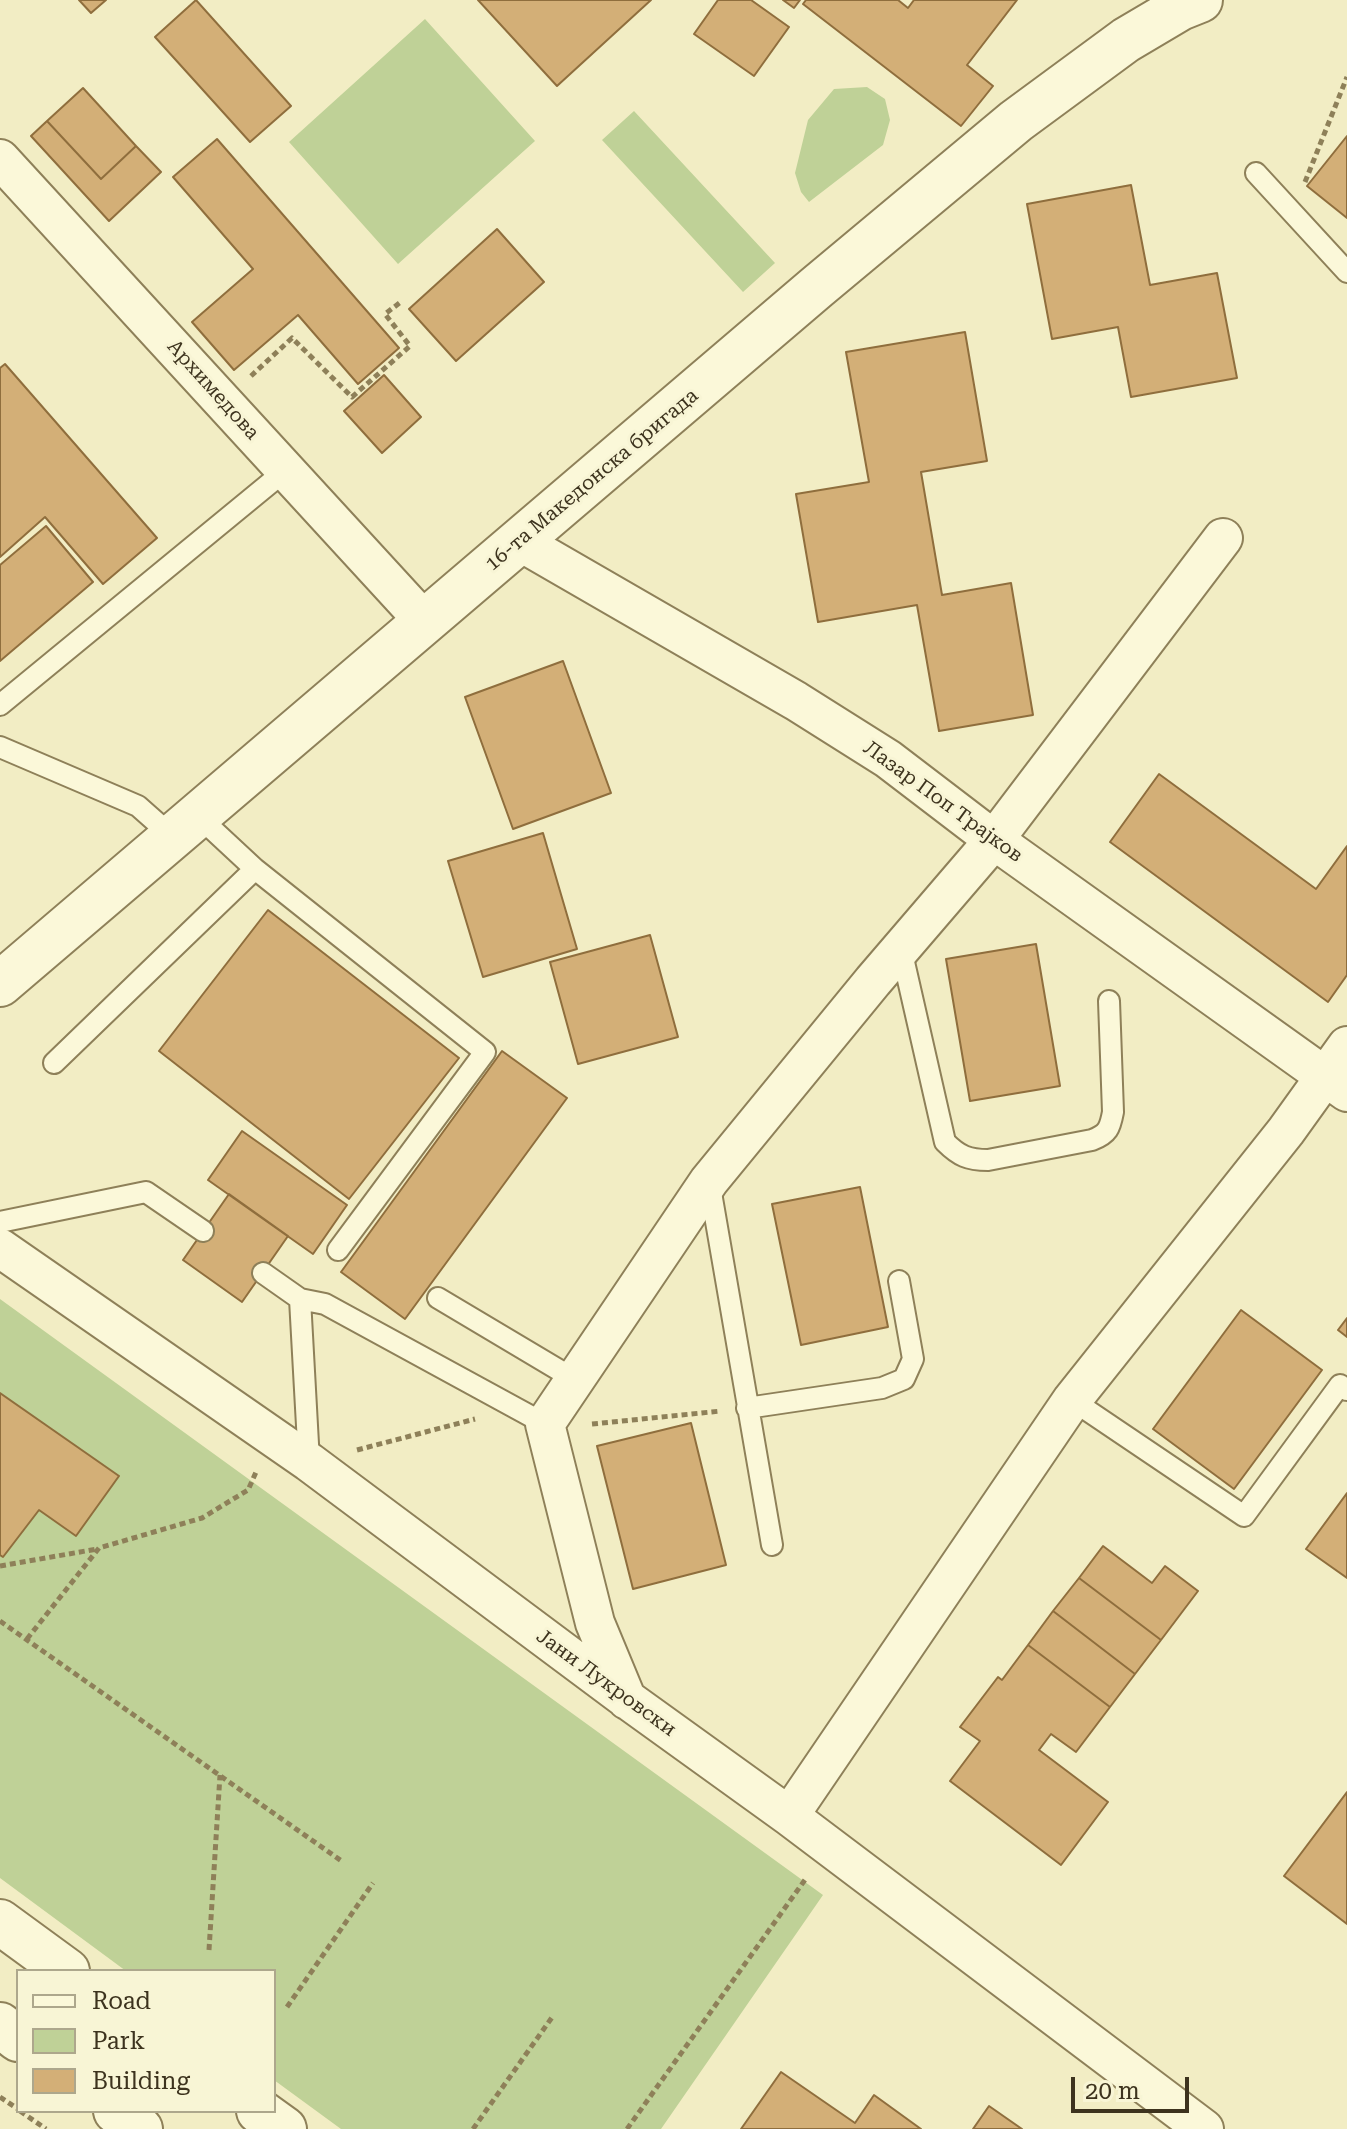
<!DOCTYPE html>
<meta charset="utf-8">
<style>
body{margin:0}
#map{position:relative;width:1347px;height:2129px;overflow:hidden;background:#f2edc4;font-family:"Roboto Serif",serif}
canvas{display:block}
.legend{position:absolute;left:16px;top:1969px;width:260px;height:144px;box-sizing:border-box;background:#f8f5d5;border:2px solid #ada78c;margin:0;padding:10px 14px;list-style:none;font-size:24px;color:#3d331e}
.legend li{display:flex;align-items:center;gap:16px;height:40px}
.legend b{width:40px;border:2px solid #ada78c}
.scale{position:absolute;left:1071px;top:2077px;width:118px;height:36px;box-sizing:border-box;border:4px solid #3d331e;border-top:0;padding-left:10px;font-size:24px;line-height:28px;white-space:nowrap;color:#3d331e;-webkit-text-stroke:6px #f8f5d5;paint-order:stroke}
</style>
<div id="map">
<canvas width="1347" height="2129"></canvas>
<ul class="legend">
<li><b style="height:10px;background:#fbf8d9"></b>Road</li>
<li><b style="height:22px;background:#bfd197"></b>Park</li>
<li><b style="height:22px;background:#d3af77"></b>Building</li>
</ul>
<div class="scale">20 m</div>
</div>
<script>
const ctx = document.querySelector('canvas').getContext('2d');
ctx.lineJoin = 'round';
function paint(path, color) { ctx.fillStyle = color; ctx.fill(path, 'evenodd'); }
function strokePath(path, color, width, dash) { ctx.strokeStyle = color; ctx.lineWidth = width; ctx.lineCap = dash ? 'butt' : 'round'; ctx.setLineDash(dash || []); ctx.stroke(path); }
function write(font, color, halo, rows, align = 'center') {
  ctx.font = font + ' "Roboto Serif",serif'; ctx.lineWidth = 6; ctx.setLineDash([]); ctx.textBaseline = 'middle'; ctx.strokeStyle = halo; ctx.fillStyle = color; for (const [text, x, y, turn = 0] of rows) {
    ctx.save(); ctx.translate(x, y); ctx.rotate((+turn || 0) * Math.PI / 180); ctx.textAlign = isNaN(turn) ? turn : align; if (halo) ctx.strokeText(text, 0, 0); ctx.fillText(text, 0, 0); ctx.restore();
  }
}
paint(new Path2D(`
 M425,19L535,141L398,264L289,142Z
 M867,87L885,99L890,120L883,145L809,202L801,192L795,173L808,120L834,89Z
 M634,111L775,263L743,292L602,140Z
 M0,1299L823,1895L661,2129H341L274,2080V1971H126L0,1878Z`), '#bfd197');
const building = new Path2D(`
 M79,0H106L91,13Z
 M196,0L291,106L250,142L155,37Z
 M478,0H651L557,86Z
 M718,0H751L789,27L754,76L694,34Z
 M783,0H800L794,8Z
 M806,0H898L908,8L914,0H1017L967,65L993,86L961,126L803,4Z
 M83,88L136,146L101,179L47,121Z
 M47,121L101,179L136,146L161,172L109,221L31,136Z
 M1347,136V218L1307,186Z
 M217,139L399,348L358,384L298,315L234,370L192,322L253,269L173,177Z
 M1131,185L1150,285L1217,273L1237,378L1131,397L1118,327L1052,339L1027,204Z
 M497,229L544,282L456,361L409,309Z
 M965,332L987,461L921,472L942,595L1011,583L1033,715L939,731L917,605L818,622L796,494L869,482L846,352Z
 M5,364L157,538L103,584L45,517L0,557V368Z
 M384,375L421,417L382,453L344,411Z
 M46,526L93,582L0,661V565Z
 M563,661L611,793L513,829L465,697Z
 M1159,774L1316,889L1347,846V975L1328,1002L1110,842Z
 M543,833L577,949L483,977L448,861Z
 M268,910L459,1058L349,1199L159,1051Z
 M650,935L678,1037L578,1064L550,962Z
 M1036,944L1060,1086L970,1101L946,959Z
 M502,1051L567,1098L405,1319L341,1272Z
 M242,1131L347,1205L313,1254L208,1180Z
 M860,1187L888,1327L801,1345L772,1204Z
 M229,1194L288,1236L242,1302L183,1260Z
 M1241,1310L1322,1370L1234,1489L1153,1429Z
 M1347,1318V1337L1338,1330Z
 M0,1393L119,1476L76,1536L39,1510L3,1557L0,1555Z
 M691,1423L726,1565L633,1589L597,1446Z
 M1347,1493V1578L1306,1549Z
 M1103,1546L1152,1583L1165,1566L1198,1591L1161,1640L1079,1578Z
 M1079,1578L1161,1640L1135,1674L1053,1611Z
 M1053,1611L1135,1674L1110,1707L1028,1645Z
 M1028,1645L1110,1707L1076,1752L1051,1734L1039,1750L1108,1802L1061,1865L950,1781L980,1741L960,1727L998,1677L1002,1680Z
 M1347,1792V1924L1284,1876Z
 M781,2072L855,2123L874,2095L921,2129H741Z
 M989,2106L1022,2129H973Z`);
paint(building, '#d3af77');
strokePath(building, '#8f6e3d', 2);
const service = new Path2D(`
 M1256,173L1347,272
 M0,705L286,470
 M0,747L138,806L173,837
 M198,816L255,869L485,1052L338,1250
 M901,949L945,1142C959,1156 968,1160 988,1160L1092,1140C1108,1134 1110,1128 1113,1112L1109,1001
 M54,1063L255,869
 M709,1181L772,1545
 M0,1222L146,1192L203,1231
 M263,1273L300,1299L309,1462
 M438,1298L574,1379
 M300,1299L325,1304L545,1424
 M1072,1400L1244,1516L1340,1385L1347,1390
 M747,1408L882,1388L904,1379L913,1359L899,1281`);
const minor = new Path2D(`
 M0,159L425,622
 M519,541L796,701L888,759L994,840L1347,1092
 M0,1248L309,1462L628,1700L789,1816L1204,2129
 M627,1700L595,1623L545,1424L709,1181L873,981L994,840L1223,538
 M789,1816L1072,1400L1286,1131L1347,1046`);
const tertiary = new Path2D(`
 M0,984L817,287L1016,121L1126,40L1180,8L1200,0
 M0,1922L67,1971
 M0,2025L18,2039
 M116,2111L140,2129
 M259,2111L284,2129`);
strokePath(service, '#8e8059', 24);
strokePath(minor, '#8e8059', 42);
strokePath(tertiary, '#8e8059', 48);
strokePath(new Path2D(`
 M1305,182L1347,77
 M251,376L292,338L352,397L410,346L385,314L402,301
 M592,1424L721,1411
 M357,1450L475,1419
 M0,1566L97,1549
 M0,1621L343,1862
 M27,1639L99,1548L202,1518L248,1490L257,1470
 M209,1950L220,1775
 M287,2007L373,1883
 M0,2097L18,2109
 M20,2111L46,2129
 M473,2129L553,2016
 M627,2129L807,1877`), '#8e8059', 5, [6, 4]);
strokePath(service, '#fbf8d9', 20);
strokePath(minor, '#fbf8d9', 38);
strokePath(tertiary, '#fbf8d9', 44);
write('20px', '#3d331e', '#f8f5d5', [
 ["Архимедова",213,390,48],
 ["16-та Македонска бригада",592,480,-40],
 ["Лазар Поп Трајков",943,802,36],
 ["Јани Лукровски",606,1683,36]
]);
</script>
